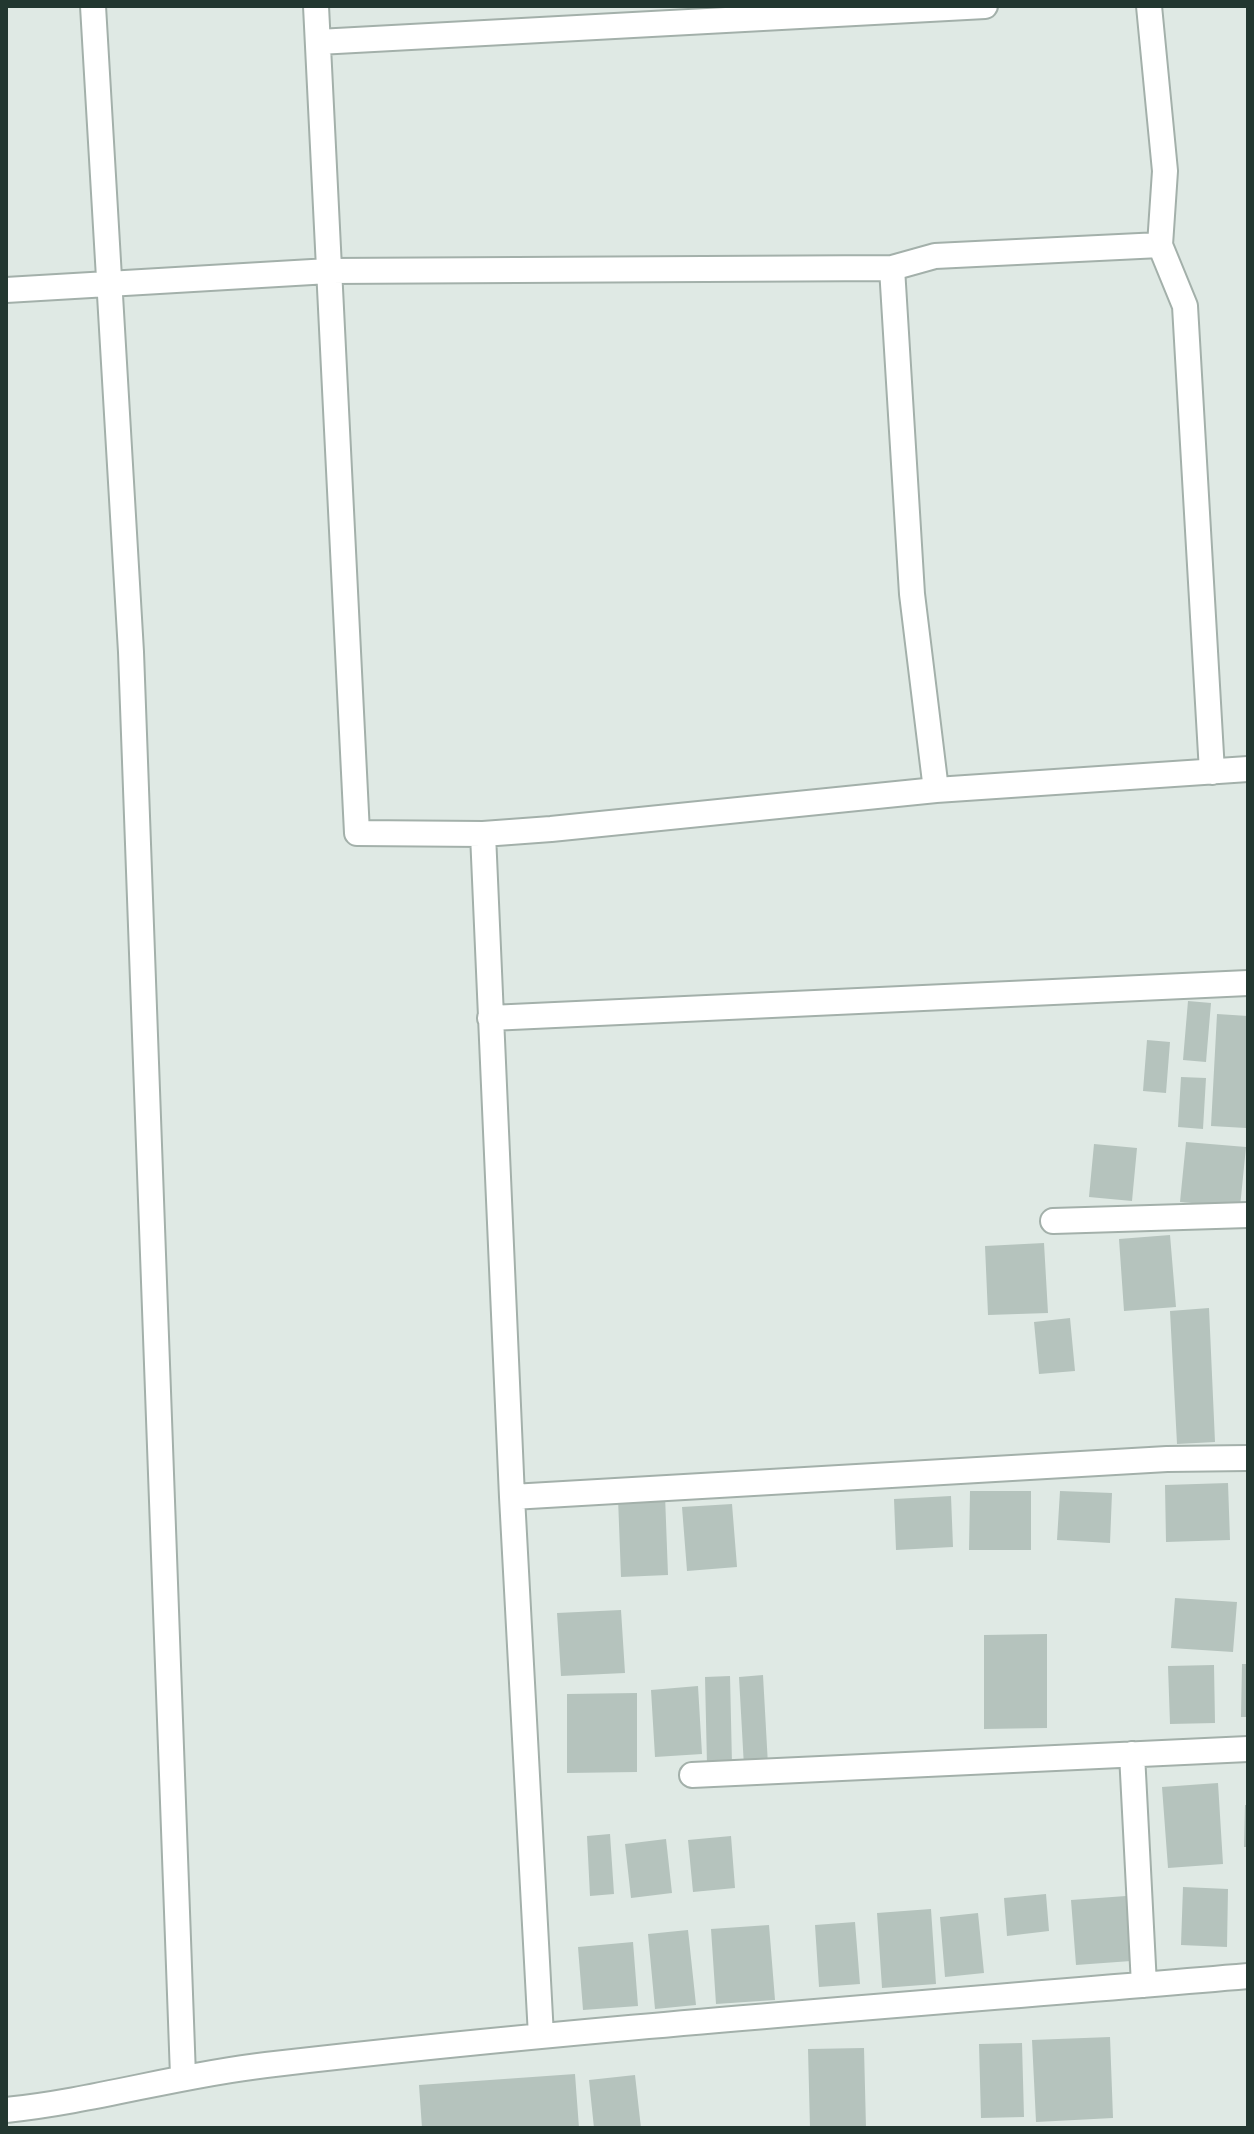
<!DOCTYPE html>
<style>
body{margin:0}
#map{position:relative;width:1254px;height:2134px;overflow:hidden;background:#dfe9e4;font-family:"Alegreya Sans",sans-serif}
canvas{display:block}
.frame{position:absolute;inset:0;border:8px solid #223730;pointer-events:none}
</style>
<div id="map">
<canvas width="1254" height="2134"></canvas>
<div class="frame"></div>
</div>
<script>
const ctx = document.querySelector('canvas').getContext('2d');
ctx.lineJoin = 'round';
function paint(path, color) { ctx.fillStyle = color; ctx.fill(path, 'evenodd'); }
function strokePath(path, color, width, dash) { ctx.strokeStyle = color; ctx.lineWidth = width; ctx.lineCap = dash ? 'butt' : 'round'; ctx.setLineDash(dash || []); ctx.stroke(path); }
paint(new Path2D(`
 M1188,1001L1211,1003L1206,1062L1183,1060Z
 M1217,1014L1248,1016L1246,1128L1211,1126Z
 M1147,1040L1170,1042L1166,1093L1143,1091Z
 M1181,1077L1206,1078L1203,1129L1178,1127Z
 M1186,1142L1246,1147L1240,1207L1180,1202Z
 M1094,1144L1137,1148L1132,1201L1089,1197Z
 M1170,1235L1176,1307L1124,1311L1119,1239Z
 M1044,1243L1048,1313L988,1315L985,1246Z
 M1209,1308L1215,1442L1177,1444L1170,1311Z
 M1070,1318L1075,1371L1039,1374L1034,1322Z
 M1228,1483L1230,1540L1166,1542L1165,1485Z
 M970,1491H1031V1550H969Z
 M1060,1491L1112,1493L1110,1543L1057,1540Z
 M665,1495L668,1575L621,1577L618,1498Z
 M951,1496L953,1547L896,1550L894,1499Z
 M732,1504L737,1567L687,1571L682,1507Z
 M1175,1598L1237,1602L1233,1652L1171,1648Z
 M621,1610L625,1673L561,1676L557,1613Z
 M1047,1634V1728L984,1729V1635Z
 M1242,1664H1248V1717H1241Z
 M1214,1665L1215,1723L1170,1724L1168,1666Z
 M763,1675L768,1765L744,1767L739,1677Z
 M730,1676L732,1764L707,1765L705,1677Z
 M698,1686L702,1754L655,1757L651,1690Z
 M637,1693V1772L567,1773V1694Z
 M1218,1783L1223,1864L1168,1868L1162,1787Z
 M1245,1805H1248V1847H1244Z
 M610,1834L614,1894L590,1896L587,1836Z
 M731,1836L735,1888L693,1892L688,1840Z
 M666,1839L672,1893L631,1898L625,1844Z
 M1183,1887L1228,1889L1227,1947L1181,1945Z
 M1046,1894L1049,1931L1007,1936L1004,1898Z
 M1126,1896L1131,1961L1076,1965L1071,1900Z
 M931,1909L936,1984L882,1988L877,1913Z
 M978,1913L984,1973L945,1977L940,1917Z
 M855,1922L860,1984L819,1987L815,1925Z
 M769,1925L775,2000L716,2004L711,1929Z
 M688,1930L696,2005L655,2009L648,1934Z
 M633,1942L638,2006L583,2010L578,1947Z
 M1110,2037L1113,2118L1036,2122L1032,2040Z
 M1022,2043L1024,2117L981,2118L979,2044Z
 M864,2048L866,2128H810L808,2049Z
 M575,2074L579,2128H422L419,2085Z
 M635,2075L641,2128H594L589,2080Z`), '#b5c3bd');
const minor = new Path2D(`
 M93,6L131,652L183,2076
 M316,6L357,833L483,834L551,829L936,790L1248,769
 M1149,6L1165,171L1160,245L1185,306L1212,772
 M318,42L985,6
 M892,268L912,594L936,790
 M6,290L329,271L892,268L935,256L1160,245
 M483,834L512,1497L541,2036
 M490,1018L1248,983
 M1053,1221L1248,1215
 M512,1497L1167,1459L1248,1458
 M1132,1754L1144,1985
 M692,1775L1248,1749
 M6,2110C94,2101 178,2075 266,2065C592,2027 921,2004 1248,1976`);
strokePath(minor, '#a3b0aa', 28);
strokePath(minor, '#fff', 24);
</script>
